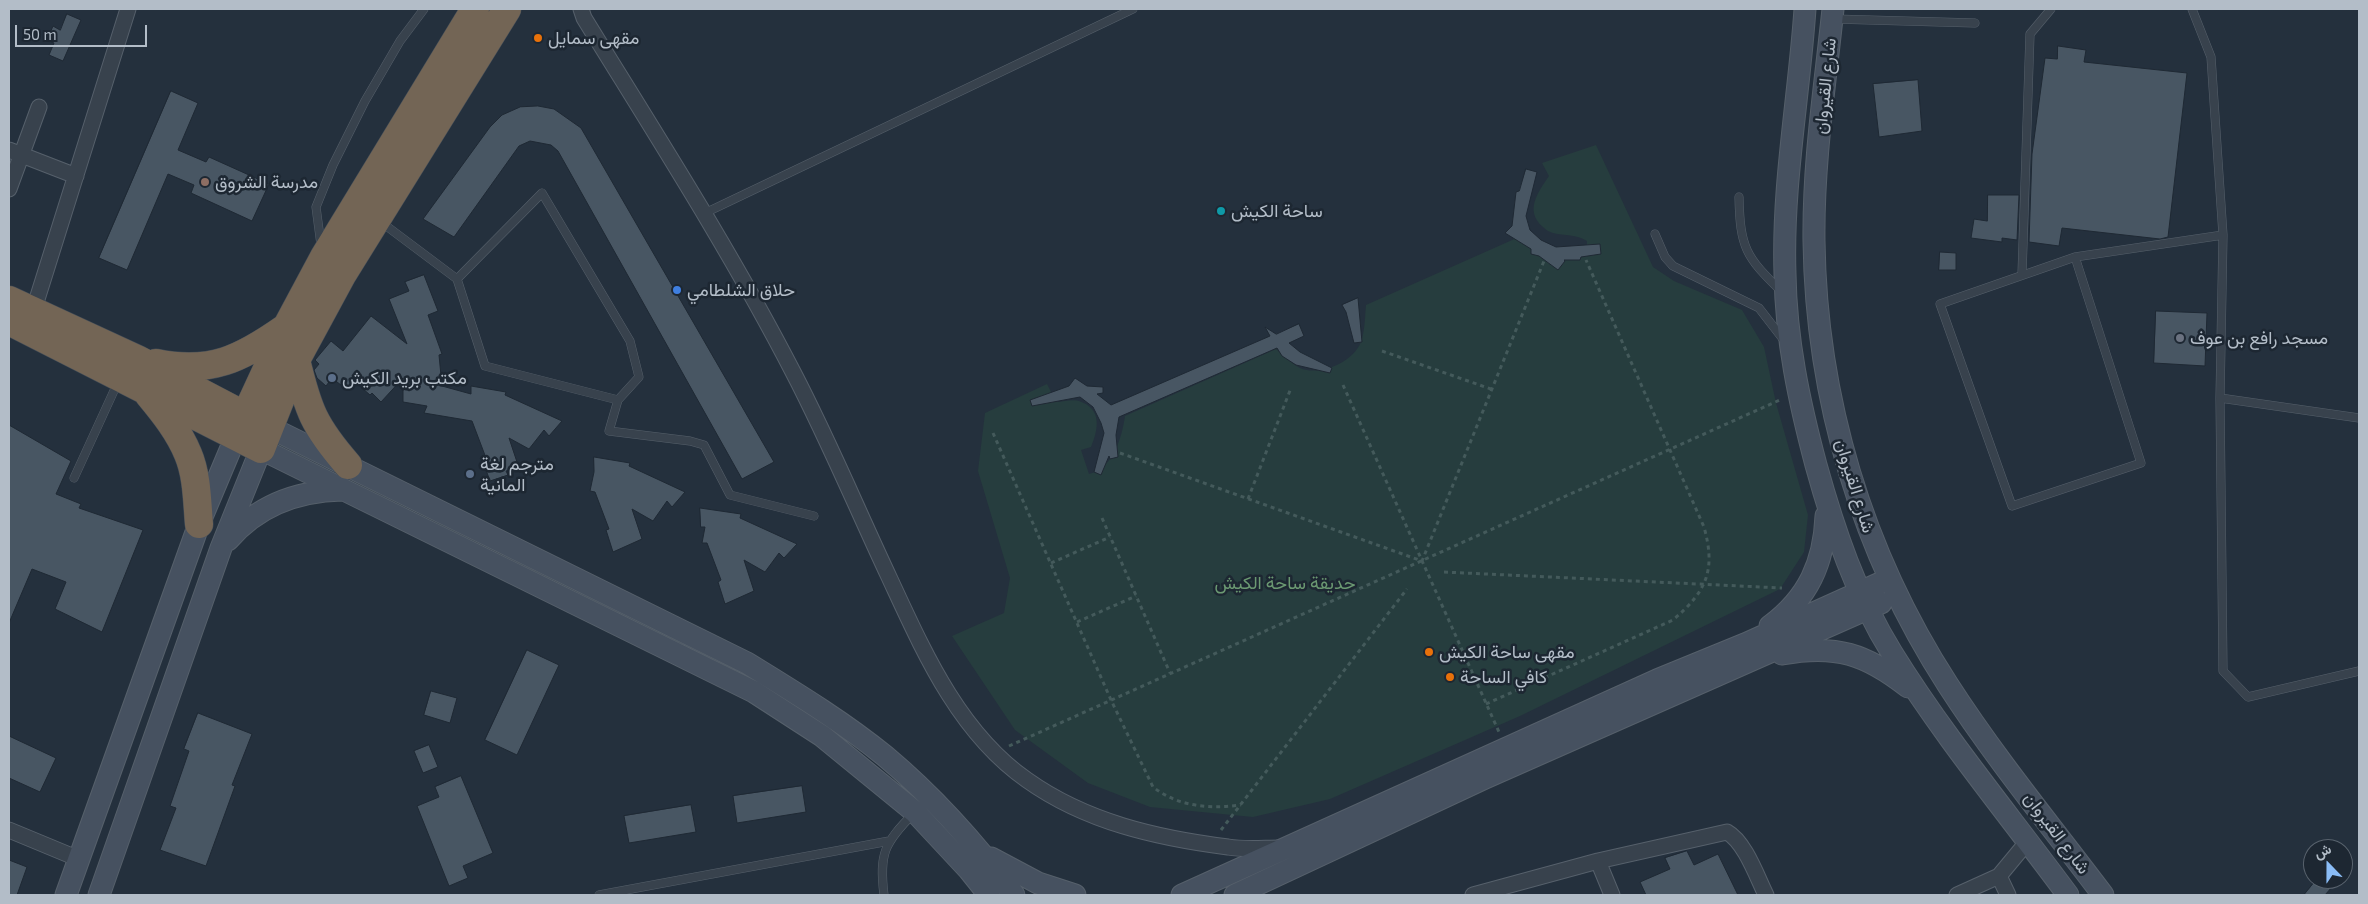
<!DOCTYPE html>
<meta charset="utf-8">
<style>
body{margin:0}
#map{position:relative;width:2368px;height:904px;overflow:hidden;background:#24303d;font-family:"Exo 2",Vazirmatn,sans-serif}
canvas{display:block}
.frame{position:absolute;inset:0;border:10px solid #b3bdc8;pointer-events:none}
.north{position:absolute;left:2303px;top:839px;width:50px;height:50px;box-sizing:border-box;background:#1d2732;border:1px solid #59636e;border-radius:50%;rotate:338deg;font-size:14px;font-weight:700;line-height:20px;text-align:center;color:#b3bdc8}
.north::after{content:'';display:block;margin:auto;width:18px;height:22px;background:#8abcf6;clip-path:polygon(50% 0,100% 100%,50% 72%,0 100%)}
.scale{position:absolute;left:15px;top:25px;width:132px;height:22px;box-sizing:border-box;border:2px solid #b3bdc8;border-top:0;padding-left:6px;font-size:15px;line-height:18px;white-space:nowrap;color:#b3bdc8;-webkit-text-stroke:4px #1d2732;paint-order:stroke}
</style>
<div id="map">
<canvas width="2368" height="904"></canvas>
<div class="frame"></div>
<div class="north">ش</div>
<div class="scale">50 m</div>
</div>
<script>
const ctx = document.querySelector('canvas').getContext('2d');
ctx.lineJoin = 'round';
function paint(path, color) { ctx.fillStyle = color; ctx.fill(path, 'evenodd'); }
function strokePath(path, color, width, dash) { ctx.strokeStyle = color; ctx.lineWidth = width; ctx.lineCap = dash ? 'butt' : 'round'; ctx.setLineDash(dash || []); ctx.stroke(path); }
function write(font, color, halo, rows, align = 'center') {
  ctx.font = font + ' "Exo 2",Vazirmatn,sans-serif'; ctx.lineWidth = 5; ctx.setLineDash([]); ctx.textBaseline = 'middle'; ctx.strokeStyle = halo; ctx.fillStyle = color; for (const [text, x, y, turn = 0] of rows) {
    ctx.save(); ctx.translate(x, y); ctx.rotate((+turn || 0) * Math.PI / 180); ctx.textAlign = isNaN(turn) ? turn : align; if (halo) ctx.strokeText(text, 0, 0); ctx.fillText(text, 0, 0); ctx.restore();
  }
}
paint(new Path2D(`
 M1596,145L1653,267L1674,281L1742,310L1764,347L1776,403L1808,515L1804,552L1780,589L1520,716L1330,799L1253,817L1150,807L1088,783L1015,730L952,636L1004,613L1010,578L978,471L985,413L1047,384L1056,402C1063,402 1073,399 1079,401C1103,409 1098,430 1091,447L1081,450L1089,474C1113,469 1122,437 1125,416L1276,349C1283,355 1292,364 1300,368C1321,377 1356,361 1362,339C1365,328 1365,316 1366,305L1519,237L1541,253L1587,249V241C1576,234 1565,236 1553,233C1549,232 1546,230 1543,227C1524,211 1538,192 1549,176L1542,163Z`), '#263d3e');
const building = new Path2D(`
 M67,14L81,20L63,61L49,55L54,43L47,40L53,26L60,30Z
 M2058,46L2086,50L2084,62L2187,73L2168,237L2160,239L2062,228L2059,246L2029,242L2032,154L2045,58L2057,59Z
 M1918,80L1922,131L1879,137L1873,84Z
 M171,91L198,103L178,150L206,162L209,157L269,184L252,221L191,193L194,185L168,174L127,270L99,258Z
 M538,106L554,109L581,128L774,462L742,479L558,151L551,145L530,141L519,146L454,237L423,219L490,127L502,115L520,107Z
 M1526,169L1537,172L1526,216L1530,230L1541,240L1556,247L1600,244L1601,254L1581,257L1580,260H1564L1565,261L1558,270L1539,256L1531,254V249L1505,233L1512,226L1516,192L1519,191Z
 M1988,195H2019L2017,240L2002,238V242L1971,238L1974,219L1987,221Z
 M1940,252L1956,253V270H1939Z
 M424,275L438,311L428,315L442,354L439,355L442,386L471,394V386L506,392L505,395L562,421L549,436L544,430L529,449L509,438L519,468L506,471L508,475L490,481L482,459L486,458L472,421L424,413L427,406L403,402V378L381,402L372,393L370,395L353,380L346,389L332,378L326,386L317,378L314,370L319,364L315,360L331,341L343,351L371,316L407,344L389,299L409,291L405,282Z
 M1358,298L1362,342L1354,343L1346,312L1342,305Z
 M2156,311L2207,313L2205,366L2154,363Z
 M1299,324L1304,336L1289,343L1300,352L1332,368L1330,373L1296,365L1282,356L1277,348L1119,417L1116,435L1118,457L1110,459L1109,456L1101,475L1094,472L1104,433L1101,423L1093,407L1080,397L1032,406L1030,400L1069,386L1075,378L1087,386L1103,387V393L1097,394L1111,405L1270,336L1265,327L1276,334Z
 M9,425L71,461L56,494L81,504L79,508L143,530L102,632L55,609L66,582L32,569L9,623Z
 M594,457L630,463L629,466L685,492L672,507L667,501L653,521L632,509L642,539L613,552L606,530L609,529L595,492L590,491L594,472Z
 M700,508L741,514L740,518L797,544L784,558L779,553L765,572L744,560L754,591L725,604L718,582L721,580L707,543H702L705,527H701Z
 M527,650L559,665L517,755L485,740Z
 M431,691L457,698L450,723L424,715Z
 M198,713L252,734L232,785L235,786L206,866L160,850L176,808L170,806L189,751L184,749Z
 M9,736L56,758L40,792L9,778Z
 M429,745L438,767L423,773L414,751Z
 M461,776L493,853L463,866L468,878L449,886L417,806L439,797L435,787Z
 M802,786L806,812L737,823L733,796Z
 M691,805L696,832L629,843L624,816Z
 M1687,851L1694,865L1718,854L1738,895H1646L1640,882L1670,869L1665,858Z
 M9,860L27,867L17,895H9Z
 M2317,879H2323L2332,887L2325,895H2304Z`);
paint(building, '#485663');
strokePath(building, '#1f2934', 1);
const lane = new Path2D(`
 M2192,9L2211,57L2223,235L2220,398L2223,671L2248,697L2359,671
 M1834,19L1975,23
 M1739,197C1740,248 1746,257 1781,291
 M705,213L1133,9
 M381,222L457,279L485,366L618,400L639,377L630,341L542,193L457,279
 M1655,234L1665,257L1673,266L1759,308L1783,339
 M321,245L316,207L333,165L365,101L400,41L424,9
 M2075,257L2141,463L2012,506L1940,304L2075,257L2223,235
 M2022,274L2030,34L2051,9
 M2220,398L2359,418
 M618,400L609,431L690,441L704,445L730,495L814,516
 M74,478L118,382
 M599,895L889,841
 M884,895C879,854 884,843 914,813`);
const street = new Path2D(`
 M581,9L584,18C656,135 730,250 793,372C828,439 857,509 889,577C923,650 958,732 1027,780C1086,822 1157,838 1228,847C1245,850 1263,848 1280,848
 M9,150L76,176
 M9,189L39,107
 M33,312L128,9
 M9,830L79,859
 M1598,861L1612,895
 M1999,876L2008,895
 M1473,895L1598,861L1727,832C1745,842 1757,877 1766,895
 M1957,895L1999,876L2028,841`);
const secondary = new Path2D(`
 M1805,9C1799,97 1782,186 1785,274C1786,340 1799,401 1816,465C1834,530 1856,595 1892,653C1944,737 2009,815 2068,895
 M1833,9C1825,86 1813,163 1814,241C1816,398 1862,552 1948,685C1995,758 2051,826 2103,895
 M269,427L747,663C794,692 842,721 885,756C934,797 976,844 1014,895
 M228,540C258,505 297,491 342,490
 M1770,626C1808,598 1824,563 1826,516
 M1782,654C1836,644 1866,654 1908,687
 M991,858L1038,883L1075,895
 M66,895L199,524L236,436
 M99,895L221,548L261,449L754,692L822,736L915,812L969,870L989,895
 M1182,895L1657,680L1745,644L1889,579
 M1235,895L1485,778L1881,603`);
const highway = new Path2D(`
 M9,300L139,360L261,424
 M9,321L261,449L296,360L342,275L507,9
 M296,360C308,410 314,426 348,465
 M156,363C211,374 241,359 285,328
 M149,395C164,413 179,432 188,454C197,475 197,501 199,524
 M236,436L286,328L324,257L475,9`);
strokePath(lane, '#56606b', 9);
strokePath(street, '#56606b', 17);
strokePath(secondary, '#56606b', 23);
strokePath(highway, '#434d58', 29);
strokePath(new Path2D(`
 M1382,351L1491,389
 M1343,385L1499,732
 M993,433L1111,700L1153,787C1179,807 1209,809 1241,805
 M1120,453L1422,561L1544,261
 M1248,499L1291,388
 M1102,518L1170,673
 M1051,563L1110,537
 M1444,572L1782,588
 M1077,622L1136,596
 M1486,704L1673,620C1707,591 1716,570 1704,527L1586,260
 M1009,746L1782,399
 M1221,830L1407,589`), '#445a5b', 3, [4, 4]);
strokePath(lane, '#38424d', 8);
strokePath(street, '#38424d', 15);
strokePath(secondary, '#465160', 21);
strokePath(highway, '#736555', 28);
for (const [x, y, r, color] of [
 [538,38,5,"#e8710a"],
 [205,182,5,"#8d6e63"],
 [1221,211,5,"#0f9aa8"],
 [677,290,5,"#3f7fe0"],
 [2180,338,5,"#6b7280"],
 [332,378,5,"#5c6f8a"],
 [470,474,5,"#5c6f8a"],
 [1429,652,5,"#e8710a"],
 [1450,677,5,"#e8710a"]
]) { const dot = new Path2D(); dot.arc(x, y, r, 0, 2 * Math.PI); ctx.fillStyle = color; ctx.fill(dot); strokePath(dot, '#1d2732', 2); }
write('18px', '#b3bdc8', '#1d2732', [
 ["مقهى سمايل",548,38],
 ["مدرسة الشروق",215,182],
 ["ساحة الكيش",1231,211],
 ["حلاق الشلطامي",687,290],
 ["مسجد رافع بن عوف",2190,338],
 ["مكتب بريد الكيش",342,378],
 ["مترجم لغة",480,464],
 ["المانية",480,485],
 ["مقهى ساحة الكيش",1439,652],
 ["كافي الساحة",1460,677]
], 'left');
write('18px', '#b3bdc8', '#1d2732', [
 ["شارع القيروان",1825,86,-84],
 ["شارع القيروان",1855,486,73],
 ["شارع القيروان",2057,833,53]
]);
write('18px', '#6b9972', '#1d2732', [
 ["حديقة ساحة الكيش",1285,583]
]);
</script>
